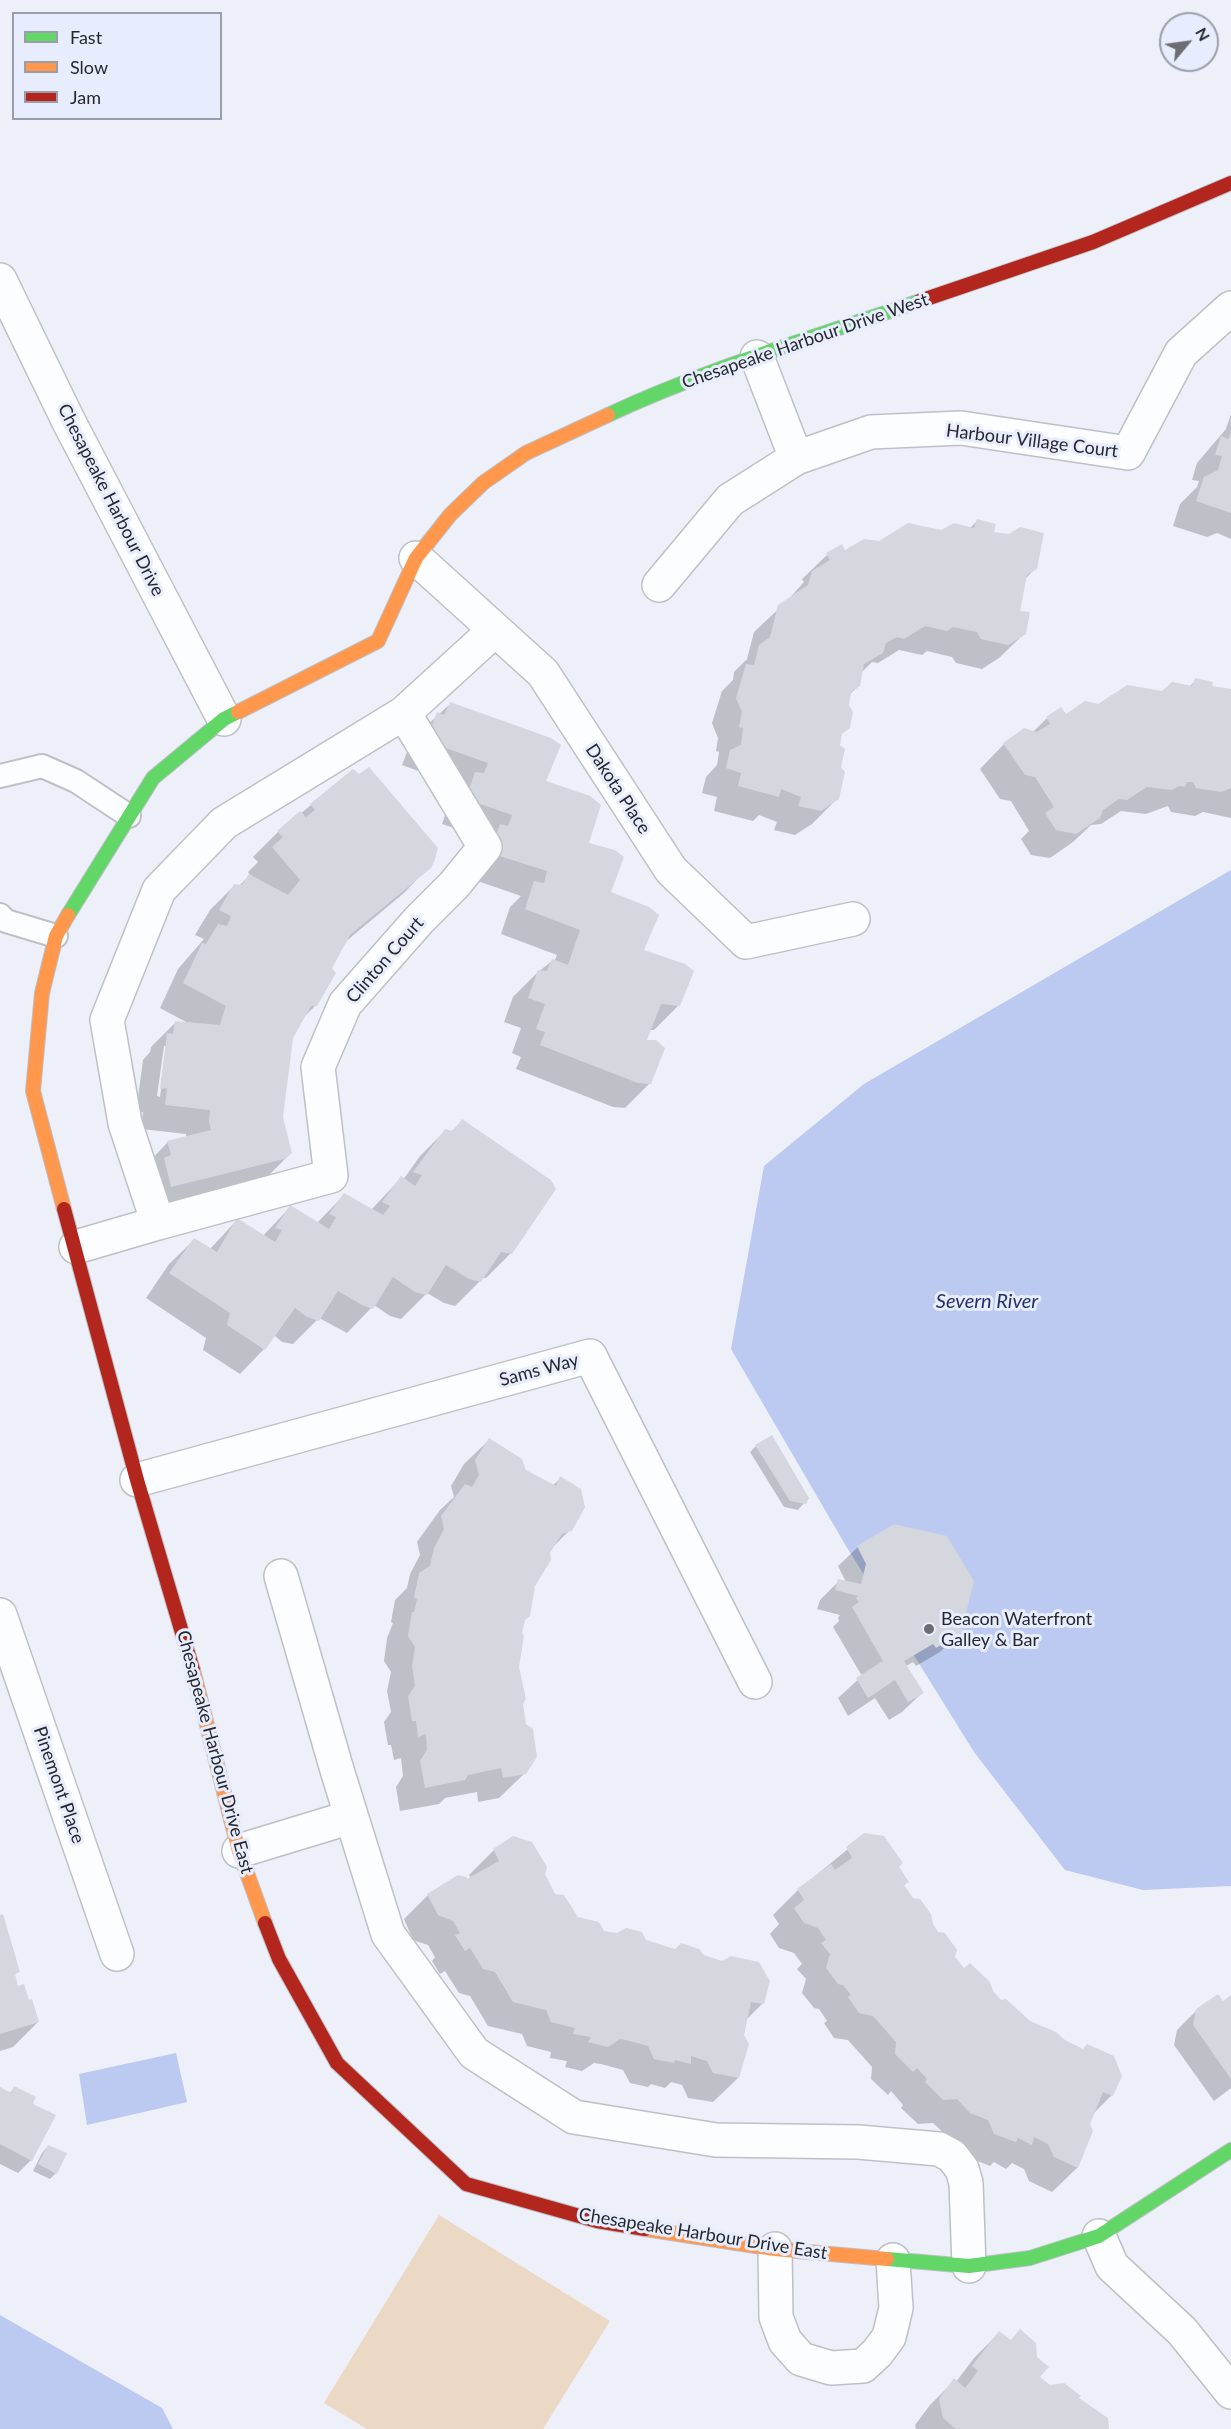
<!DOCTYPE html>
<style>
body{margin:0}
#map{position:relative;width:1231px;height:2429px;overflow:hidden;background:#edf0f8;font-family:Lato,sans-serif}
canvas{display:block}
.legend{position:absolute;left:12px;top:12px;width:210px;height:108px;box-sizing:border-box;background:#e8edfd;border:2px solid #9a9eaa;margin:0;padding:8px 10px;list-style:none;font-size:18px;color:#26282d}
.legend li{display:flex;align-items:center;gap:12px;height:30px}
.legend b{width:30px;border:2px solid #9a9eaa}
.north{position:absolute;left:1159px;top:12px;width:60px;height:60px;box-sizing:border-box;background:#e8edfd;border:2px solid #9a9eaa;border-radius:50%;rotate:61deg;font-size:16px;font-weight:700;line-height:24px;text-align:center;color:#26282d}
.north::after{content:'';display:block;margin:auto;width:21px;height:27px;background:#6c6e74;clip-path:polygon(50% 0,100% 100%,50% 72%,0 100%)}
</style>
<div id="map">
<canvas width="1231" height="2429"></canvas>
<ul class="legend">
<li><b style="height:8px;background:#63d668"></b>Fast</li>
<li><b style="height:8px;background:#ff974d"></b>Slow</li>
<li><b style="height:8px;background:#b3261e"></b>Jam</li>
</ul>
<div class="north">N</div>
</div>
<script>
const ctx = document.querySelector('canvas').getContext('2d');
ctx.lineJoin = 'round';
function paint(path, color) { ctx.fillStyle = color; ctx.fill(path, 'evenodd'); }
function strokePath(path, color, width, dash) { ctx.strokeStyle = color; ctx.lineWidth = width; ctx.lineCap = dash ? 'butt' : 'round'; ctx.setLineDash(dash || []); ctx.stroke(path); }
function write(font, color, halo, rows, align = 'center') {
  ctx.font = font + ' Lato,sans-serif'; ctx.lineWidth = 6; ctx.setLineDash([]); ctx.textBaseline = 'middle'; ctx.strokeStyle = halo; ctx.fillStyle = color; for (const [text, x, y, turn = 0] of rows) {
    ctx.save(); ctx.translate(x, y); ctx.rotate((+turn || 0) * Math.PI / 180); ctx.textAlign = isNaN(turn) ? turn : align; if (halo) ctx.strokeText(text, 0, 0); ctx.fillText(text, 0, 0); ctx.restore();
  }
}
paint(new Path2D(`
 M439,2215L610,2321L543,2429H367L324,2403Z`), '#ebd8c5');
paint(new Path2D(`
 M1231,870V1886L1143,1890L1065,1870L974,1752L846,1546L731,1349L764,1166L864,1084Z
 M176,2053L187,2102L87,2125L79,2074Z
 M0,2315L162,2408L173,2429H0Z`), '#bcc9f0');
paint(new Path2D(`
 M1231,414V539L1217,533L1207,537L1173,526L1180,504L1197,487L1199,481L1192,480L1197,463L1226,429Z
 M977,521L1035,569L1024,580L1019,613L1025,633L999,658L982,669L956,663L952,657L927,651L922,655L899,650L878,663L872,662L861,673L859,686L850,694L838,745L837,799L812,824L795,835L774,830L777,822L759,815L753,821L714,811L717,797L702,793L706,777L717,765L719,752L716,751L718,738L712,723L722,691L733,680L734,672L747,659L754,632L787,601L804,582L802,579L827,555L841,546L845,553L879,542L969,529Z
 M1196,680L1211,688L1231,691V818L1203,812L1195,816L1171,812L1168,806L1146,814L1121,811L1101,824L1091,825L1073,842L1050,858L1031,855L1021,839L1029,831L1011,801L1000,799L980,769L1004,744L1032,733L1047,718L1060,709L1065,716L1099,706L1189,687Z
 M450,704L544,782L587,844L609,893L642,950L678,1006L654,1030H649L645,1042L650,1083L625,1108L613,1107L516,1069L521,1057L512,1053L521,1028L504,1022L513,997L538,972L552,961L554,962L557,955L501,934L510,907L521,896L466,877L486,839L442,824L451,798L462,787L402,765L412,739Z
 M311,805L429,867L404,893L344,943L330,968L316,1005L301,1020L292,1038L281,1117L291,1153L266,1178L147,1211L144,1167L168,1142L186,1138V1134L141,1129L143,1112L136,1113L143,1060L150,1052L151,1047L176,1022L188,1023L160,1008L178,969L204,939L195,935L210,910L235,885L239,886L250,875L248,872L258,862L253,857L278,832ZM164,1046H167L160,1097L157,1096Z
 M462,1121L511,1253L486,1278H483L455,1306L444,1303L427,1293L401,1319L390,1316L374,1305L347,1333L319,1318L293,1344L282,1342L274,1335L264,1349L240,1374L203,1350L206,1338L146,1298L169,1264L194,1240L210,1249L237,1220L263,1236L290,1207L317,1223L344,1195L371,1210L401,1178L403,1180L420,1156L445,1131L451,1132Z
 M489,1440L525,1471L552,1486L561,1478L570,1530L548,1552L533,1586L523,1622L517,1667L525,1773L499,1798L478,1802L477,1792L445,1798L439,1804L400,1811L396,1787L403,1776L401,1758L394,1760L391,1745H388L384,1722L391,1712L387,1691L391,1672L384,1661L387,1638L393,1623L391,1622L395,1600L407,1588L410,1574L420,1555L417,1542L440,1510L454,1497L451,1486L464,1464Z
 M756,1446L804,1503L798,1510L784,1507L750,1452Z
 M858,1547L960,1633L940,1652L916,1666L913,1662L906,1666L922,1693L902,1712L889,1720L875,1698L848,1716L838,1698L862,1676L833,1627L839,1621L838,1618L840,1615L817,1609L820,1600L839,1581L846,1582L838,1566Z
 M865,1835L897,1867L907,1882L903,1886L964,1970L1112,2095L1092,2115L1089,2124L1092,2131L1077,2168L1052,2192L1029,2181L1024,2169L1012,2163L1006,2169L994,2162L990,2166L970,2158L933,2123L918,2124L901,2108L903,2105L891,2091L888,2095L871,2079L872,2067L848,2040L834,2038L824,2023L827,2021L819,2009L814,2008L802,1993L806,1979L797,1969L802,1964L794,1953L779,1948L770,1934L779,1924L773,1915L798,1890Z
 M494,1850L543,1874L554,1896L577,1918L603,1932L645,1941L763,2003L746,2020L738,2078L713,2102L688,2098L682,2085L671,2082L665,2088L651,2084L648,2087L630,2083L623,2070L601,2064L594,2063L582,2071L565,2067L567,2061L550,2058L551,2052L527,2046L522,2034L488,2026L470,1996L459,1993L445,1971L440,1974L432,1961L435,1957L428,1945L413,1940L404,1919L428,1895L471,1878L469,1875Z
 M0,1917L18,1971L14,1976L17,1987L38,2022L13,2047L0,2051Z
 M1231,1997V2088L1214,2101L1174,2045L1177,2030L1197,2010L1223,2003Z
 M14,2088L31,2103V2160L18,2173L0,2164V2089L9,2094Z
 M48,2146L56,2173L50,2179L33,2171L42,2153Z
 M999,2333L1038,2377L1050,2386L1077,2398L1108,2429H916L915,2425L930,2405L954,2381L956,2382L974,2358Z`), '#0003');
paint(new Path2D(`
 M1231,432V513L1196,501L1204,477L1218,470L1222,456L1215,455L1221,436L1228,439Z
 M977,519L996,524L994,532L1009,534L1020,527L1044,533L1037,569L1027,575L1020,611L1030,612L1026,634L1008,645L981,639L977,632L953,627L947,631L925,626L904,639L897,637L886,643L883,653L864,664L860,686L851,692L849,705L853,712L850,728L842,734L840,745L845,749L841,767L845,772L839,799L821,811L798,806L801,797L781,789L779,797L738,786L741,773L726,768L730,750L741,745L743,728L739,727L742,712L736,698L746,664L754,665L759,645L770,637L778,605L808,585L812,571L830,560L826,553L842,544L845,550L864,539L879,541L908,523L941,530L954,523L974,528Z
 M1195,678L1213,682L1212,686L1231,689V788L1221,792L1196,788L1193,782H1187L1185,787L1179,786L1172,790L1147,787L1127,800L1119,799L1103,810L1100,818L1076,834L1056,830L1045,813L1054,807L1035,777L1025,775L1003,743L1024,728L1037,732L1050,724L1046,717L1061,707L1066,714L1085,701L1098,704L1127,685L1162,691L1172,682L1192,686Z
 M450,702L551,738L561,745L546,781L590,796L601,805L589,843L615,850L624,857L611,892L649,907L659,915L644,950L685,964L694,971L680,1006L661,1004L649,1035L647,1040H656L665,1048L651,1084L638,1083L540,1045L545,1032L536,1029L545,1004L528,998L538,970L547,971L552,959L568,965L580,930L525,909L534,881L544,883L547,871L490,853L500,824L508,826L512,815L466,799L475,772L484,773L488,763L426,741L437,712L444,715Z
 M369,767L438,848L434,862L431,868L350,935L332,968L336,973L317,1006H311L293,1038L283,1117L292,1153L284,1159L171,1187L164,1158L171,1155L167,1141L211,1130L209,1122L210,1110L165,1105L167,1088L160,1089L167,1033L173,1034L175,1021L220,1025L225,1008L226,1006L183,983L202,943L206,944L218,924L227,926L231,916L219,910L234,884L242,885L249,874L288,895L300,880L272,847L283,837L277,831L300,811L306,817L315,810L310,804L353,769L359,774Z
 M462,1119L551,1180L556,1189L512,1254L501,1252L481,1282L469,1279L446,1265L427,1295L415,1292L393,1277L373,1309L362,1305L338,1291L319,1321L307,1317L295,1308L265,1350L227,1325L230,1313L169,1273L194,1238L217,1252L237,1218L275,1242L282,1230L275,1228L290,1205L329,1229L336,1217L329,1214L344,1193L383,1215L390,1206L382,1202L401,1176L415,1186L422,1175L413,1172L445,1129L453,1131Z
 M772,1435L809,1498L806,1504L790,1501L755,1445Z
 M489,1438L522,1459L526,1470L556,1486L560,1476L581,1489L585,1507L572,1531L562,1534L550,1553L551,1560L535,1586L530,1616L525,1620L522,1633L524,1636L519,1667L526,1699L523,1704L526,1724L533,1729L537,1757L526,1774L503,1778L501,1768L468,1775L465,1780L425,1788L420,1761L427,1750L426,1734L418,1737L416,1721H412L408,1696L415,1686L412,1666L415,1647L408,1636L412,1612H414L417,1599L414,1598L419,1573L430,1566L434,1548L444,1529L441,1516L465,1484L472,1487L479,1475L475,1460Z
 M894,1524L947,1536L974,1581L961,1633L936,1648L933,1644L904,1661L924,1693L908,1702L895,1680L868,1698L856,1678L883,1661L852,1607L859,1602L856,1598L858,1596L835,1590L838,1579L861,1584L866,1564L857,1546Z
 M864,1833L884,1836L903,1863L899,1867L909,1882L904,1885L913,1898L920,1899L931,1914L933,1924L938,1932L945,1933L957,1950L955,1957L964,1968L970,1963L990,1982L993,1991L1001,2000L1006,1999L1030,2021L1056,2032L1065,2040L1083,2049L1087,2044L1114,2056L1122,2076L1113,2096L1103,2092L1090,2124L1093,2131L1078,2168L1054,2157L1048,2144L1034,2137L1032,2145L1018,2138L1016,2142L994,2134L988,2120L970,2113L957,2099L943,2100L925,2082L927,2079L917,2068L913,2072L895,2054L896,2042L873,2016L859,2013L848,1997L851,1995L843,1985L838,1984L826,1968L830,1954L821,1943L826,1940L818,1928L804,1923L794,1908L804,1900L797,1889L831,1864L835,1870L852,1858L846,1847Z
 M513,1836L532,1842L547,1867L545,1874L555,1894L564,1895L578,1917L599,1922L604,1931L617,1933L626,1928L642,1932L646,1940L675,1949L681,1943L699,1949L704,1955L722,1961L731,1956L759,1962L770,1981L764,2004L751,2002L744,2035L749,2044L739,2078L713,2073L707,2061L691,2056V2064L675,2060L674,2063L654,2059L648,2046L626,2040L620,2039L608,2047L588,2042L591,2037L573,2034L575,2028L551,2022L546,2010L513,2002L495,1972L483,1969L470,1948L465,1951L455,1935L460,1933L453,1921L438,1915L427,1894L458,1875L466,1877L467,1879L499,1861L493,1849Z
 M3,1914L20,1972L15,1974L18,1986L24,1984L29,2000L32,1999L39,2022L0,2034V1915Z
 M1218,1994L1223,2001L1231,1995V2079L1193,2025L1196,2009Z
 M14,2086L36,2097L33,2103L35,2105L56,2115L32,2161L0,2144V2087L11,2093Z
 M48,2145L67,2153L57,2174L38,2164Z
 M1020,2329L1036,2343L1037,2357L1049,2367L1040,2377L1050,2385L1064,2383L1081,2396L1079,2398L1108,2418L1109,2429H956L943,2418L939,2399L954,2378L965,2388L978,2371L972,2366L999,2331L1011,2340Z`), '#d4d7dd');
const lane = new Path2D(`
 M0,776L42,766L76,781L129,816
 M0,915L6,921L56,936`);
const street = new Path2D(`
 M0,280L69,422L224,719
 M757,357L796,458
 M416,558L543,673L671,870L746,942L853,919
 M659,585L730,500L796,458L871,432L961,428L1128,453L1181,353L1231,308
 M158,1223L331,1176L318,1067L345,1004L419,920L454,885L485,847L404,713
 M76,1247L158,1223L125,1123L107,1020L159,890L224,823L404,713L495,630
 M137,1480L590,1356L755,1682
 M281,1576L337,1770L388,1934L474,2053L574,2117L716,2140L858,2142L939,2149L952,2156L962,2169L966,2183L969,2266
 M0,1615L117,1954
 M239,1851L351,1817
 M1099,2236L1112,2266L1182,2331L1231,2392
 M775,2249L776,2317L785,2341L801,2359L831,2368L863,2366L877,2353L889,2337L896,2308L893,2260`);
const fast = new Path2D(`
 M608,415C708,368 816,337 920,301
 M68,915L153,778L224,719L238,712
 M887,2259L969,2266L1030,2258L1099,2236L1231,2150`);
const slow = new Path2D(`
 M238,712L378,641L416,558L450,515L483,483L526,453L608,415
 M64,1209L33,1091L42,993L56,936L68,915
 M193,1670L239,1851L265,1923
 M645,2229L775,2249L887,2259`);
const jam = new Path2D(`
 M920,301L1093,242L1231,183
 M64,1209L137,1480L193,1670
 M265,1923L279,1959L337,2063L466,2184L597,2221L645,2229`);
strokePath(lane, '#bdc0c6', 26);
strokePath(street, '#bdc0c6', 36);
strokePath(fast, '#bdc0c6', 16);
strokePath(slow, '#bdc0c6', 16);
strokePath(jam, '#bdc0c6', 16);
strokePath(lane, '#fcfdfe', 22);
strokePath(street, '#fcfdfe', 33);
strokePath(fast, '#63d668', 14);
strokePath(slow, '#ff974d', 14);
strokePath(jam, '#b3261e', 14);
for (const [x, y, r, color] of [
 [929,1629,6,"#6c6e74"]
]) { const dot = new Path2D(); dot.arc(x, y, r, 0, 2 * Math.PI); ctx.fillStyle = color; ctx.fill(dot); strokePath(dot, '#e8edfd', 2); }
write('18px', '#26282d', '#e8edfd', [
 ["Chesapeake Harbour Drive West",805,341,-19],
 ["Harbour Village Court",1032,441,7],
 ["Chesapeake Harbour Drive",111,500,63],
 ["Dakota Place",618,789,57],
 ["Clinton Court",385,960,-49],
 ["Sams Way",539,1370,-15],
 ["Chesapeake Harbour Drive East",215,1752,75],
 ["Pinemont Place",59,1785,71],
 ["Chesapeake Harbour Drive East",703,2234,9]
]);
write('18px', '#26282d', '#e8edfd', [
 ["Beacon Waterfront",941,1619],
 ["Galley & Bar",941,1640]
], 'left');
write('italic 20px', '#24316e', '#e8edfd', [
 ["Severn River",987,1302]
]);
</script>
